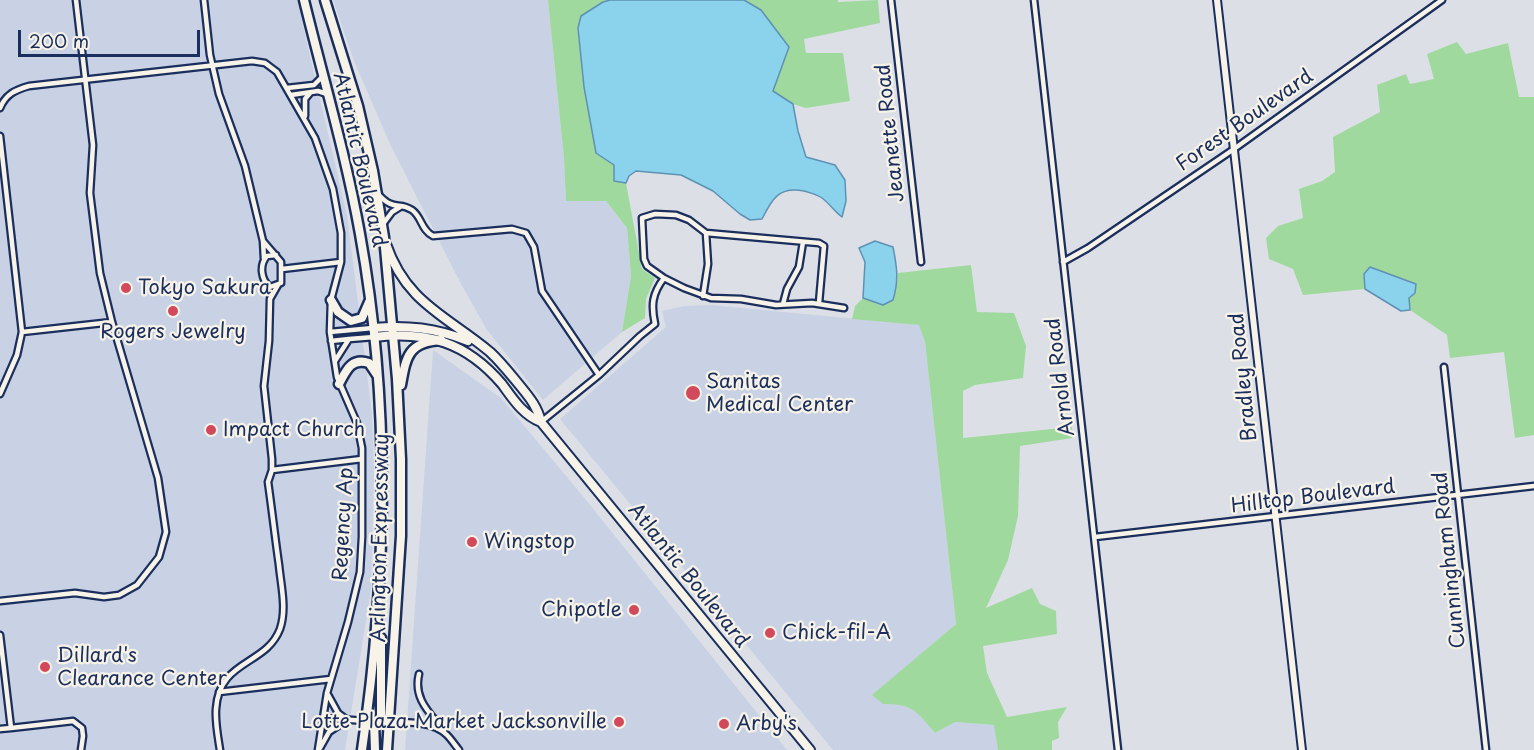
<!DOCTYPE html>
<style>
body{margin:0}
#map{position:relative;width:1534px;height:750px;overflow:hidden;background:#dce0e6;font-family:"Playpen Sans",sans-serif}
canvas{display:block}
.scale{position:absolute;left:18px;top:30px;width:182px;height:27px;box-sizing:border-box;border:3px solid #1b2f5e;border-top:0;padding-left:8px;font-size:18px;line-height:21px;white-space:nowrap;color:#1b2f5e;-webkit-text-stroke:4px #f7f3e8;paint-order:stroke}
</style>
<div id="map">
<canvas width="1534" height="750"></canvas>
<div class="scale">200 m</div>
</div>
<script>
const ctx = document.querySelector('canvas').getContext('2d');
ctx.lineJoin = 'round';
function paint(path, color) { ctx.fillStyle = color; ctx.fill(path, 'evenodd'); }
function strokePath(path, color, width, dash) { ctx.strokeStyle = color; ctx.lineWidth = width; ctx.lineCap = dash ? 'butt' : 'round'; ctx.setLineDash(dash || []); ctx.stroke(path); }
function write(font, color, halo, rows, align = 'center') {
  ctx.font = font + ' "Playpen Sans",sans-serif'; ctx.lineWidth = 4.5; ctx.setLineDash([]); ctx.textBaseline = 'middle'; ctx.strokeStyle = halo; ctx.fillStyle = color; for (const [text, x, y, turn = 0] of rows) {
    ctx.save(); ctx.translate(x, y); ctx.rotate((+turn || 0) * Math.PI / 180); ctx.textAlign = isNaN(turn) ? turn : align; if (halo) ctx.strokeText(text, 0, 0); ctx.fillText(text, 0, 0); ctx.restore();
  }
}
paint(new Path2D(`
 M0,0H297L347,215L372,414L374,474L371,590L345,750H0Z
 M333,0H548L564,159L566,201H606L627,228L631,276L622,332L543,400L487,330L461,284L390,144L354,61Z
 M711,305L920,325L925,342L956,624L873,695L883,704H901L914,708L935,733L955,722L995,725L998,750H833L560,419L666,327L662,311L684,306Z
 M433,350L501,398L582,495L787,750H405Z`), '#c9d2e4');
paint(new Path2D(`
 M548,0H610L603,2L578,28L584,87L596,153L614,164V181L626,183L642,269L655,278L646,299L645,318L622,332L631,276L627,228L606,201H566L564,159Z
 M744,0H838V2L878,0L880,23L804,39L806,53H843L850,101L806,108L793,104L773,91L761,10Z
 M1457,42L1466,54L1508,43L1519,97H1534V435L1515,438L1504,352L1450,358L1447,335L1410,310L1409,298L1364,274L1365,289L1303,295L1293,269L1269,259L1266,238L1278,226L1303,218L1299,189L1322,181L1335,172L1333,137L1380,112L1377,85L1406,74L1410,84L1434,79L1427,54Z
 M971,265L977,312L1014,313L1026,346L1023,378L975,385L963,391V438L1072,427V438L1020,446L1018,516L1008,560L986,608L1032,588L1040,604L1056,611L1057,634L983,646L987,673L1007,717L1067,707L1058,722L1059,738L1052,741V750H998L994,725L955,722L935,733C916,711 914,704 883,704L872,695L956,624L925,342L919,325L852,319L855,306L863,298L883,305L897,285L898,273Z`), '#a0d99e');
const water = new Path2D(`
 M610,0H744L761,10L789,47L773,91L793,104L798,131L806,157L835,165L845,180L846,201L842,217C835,212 829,203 822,198C816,194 810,193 804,191C779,186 772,199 762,219L750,220L740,214L713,191L681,175L636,171L629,176L626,183L614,181V165L596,153L584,87L578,28L581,16L603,2Z
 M875,241L893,247C897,267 899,280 893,300L883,305L863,298L865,262L859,248Z
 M1370,267L1416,284L1415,293L1409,298L1410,310L1401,311L1365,289L1364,274Z`);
paint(water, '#8bd2ed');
strokePath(water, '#5e91b4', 1.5);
const minor = new Path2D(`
 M204,0L210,55L219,94L245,166L263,241L281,262V283L270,287C261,280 259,265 267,256L276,255
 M891,0L921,262
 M1034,0L1118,750
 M287,88L314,85L322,77
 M291,95L318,91L327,94
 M0,108C6,94 15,90 29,86L252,61L265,63L277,72L315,138L333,189L341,233V262L331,300L330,332L337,377L357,423L362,448V537L360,572L348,622L327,693L318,750
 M305,116V99L310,93
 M0,136L22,332L17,355L0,394
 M378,194C394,212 399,201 412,210C422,217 421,230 433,236L512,229L526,233L534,247L542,291L599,375
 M383,224L392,212L400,207
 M263,241L264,259
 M1063,262L1088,248L1234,149L1442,0
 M282,269L341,262
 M703,296L708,264L706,233
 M819,303L824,246L819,243L706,233L689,220L676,215L655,214L642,218L644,259L647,266L664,278L684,288L711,298L741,299L776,305L812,303L844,308
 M783,304L787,289L799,267L803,242
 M22,332L112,322
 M330,332L373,328
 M331,341L349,339
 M335,361L349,339L374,337
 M1444,367L1486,750
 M541,422L599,375L640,336L655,324C651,305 652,294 664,278
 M272,470L362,459
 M1095,537L1534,486
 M0,601L75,593L104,597L119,595L137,585L159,557L166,532L158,478L112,322L100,273L90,193L93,145L76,0
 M0,635L11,728L73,721L82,728L83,736L81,750
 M419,674C413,699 430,713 444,731
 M219,692L331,679
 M327,693L338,713L346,719
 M322,718L367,721
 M387,722C406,722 433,721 447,735C451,739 455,745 459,750
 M0,729L11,728
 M320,748L329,732L347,720
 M220,750C218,737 215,722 216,709C219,659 266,666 280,629C287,609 281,586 279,565C275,537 272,510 268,482L272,470V459L264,386L269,341L270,299L278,285`);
const tertiary = new Path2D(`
 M1217,0L1302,750`);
const primary = new Path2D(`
 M386,244C406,303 447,316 490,352C501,362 511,375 521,387C530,398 538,408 541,422L810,750
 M373,328C408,325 436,328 468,341
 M374,337C428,331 466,342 502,384C513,399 523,415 541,422`);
const trunk = new Path2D(`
 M304,0C323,78 346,155 360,234C391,405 387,579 362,750
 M325,0L358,106L373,171L384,237L397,379L401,459V536L387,750
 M331,300L338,312L351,321L362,318L369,302
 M339,384C346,371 351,357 369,363L377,375
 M401,385C406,357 408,342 441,340
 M381,638V721
 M374,721L375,750`);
strokePath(minor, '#1b2f5e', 9);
strokePath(tertiary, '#1b2f5e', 10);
strokePath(primary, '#1b2f5e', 12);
strokePath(trunk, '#1b2f5e', 13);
strokePath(minor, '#f7f3e8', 4.5);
strokePath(tertiary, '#f7f3e8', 6);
strokePath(primary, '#f7f3e8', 8);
strokePath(trunk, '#f7f3e8', 8);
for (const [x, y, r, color] of [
 [126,288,6,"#d1495b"],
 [173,311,6,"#d1495b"],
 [693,393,8,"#d1495b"],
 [211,430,6,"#d1495b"],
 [472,542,6,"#d1495b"],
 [634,610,6,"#d1495b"],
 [770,633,6,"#d1495b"],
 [45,667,6,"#d1495b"],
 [619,722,6,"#d1495b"],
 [724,724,6,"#d1495b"]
]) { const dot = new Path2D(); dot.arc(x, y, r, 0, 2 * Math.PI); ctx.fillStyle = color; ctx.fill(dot); strokePath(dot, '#f7f3e8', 2); }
write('20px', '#1b2f5e', '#f7f3e8', [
 ["Forest Boulevard",1245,121,-35],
 ["Jeanette Road",891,133,-96],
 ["Atlantic Boulevard",359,160,77],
 ["Arnold Road",1061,377,-97],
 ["Bradley Road",1244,377,-96],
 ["Hilltop Boulevard",1313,497,-7],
 ["Regency Ap",344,524,-87],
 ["Arlington Expressway",381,538,-89],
 ["Cunningham Road",1450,560,-96],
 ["Atlantic Boulevard",688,576,51]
]);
write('20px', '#1b2f5e', '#f7f3e8', [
 ["Tokyo Sakura",138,288],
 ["Rogers Jewelry",173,332,"center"],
 ["Sanitas",706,382],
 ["Medical Center",706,405],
 ["Impact Church",223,430],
 ["Wingstop",484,542],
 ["Chipotle",622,610,"right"],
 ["Chick-fil-A",782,633],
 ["Dillard's",57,656],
 ["Clearance Center",57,679],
 ["Lotte Plaza Market Jacksonville",607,722,"right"],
 ["Arby's",736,724]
], 'left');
</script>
